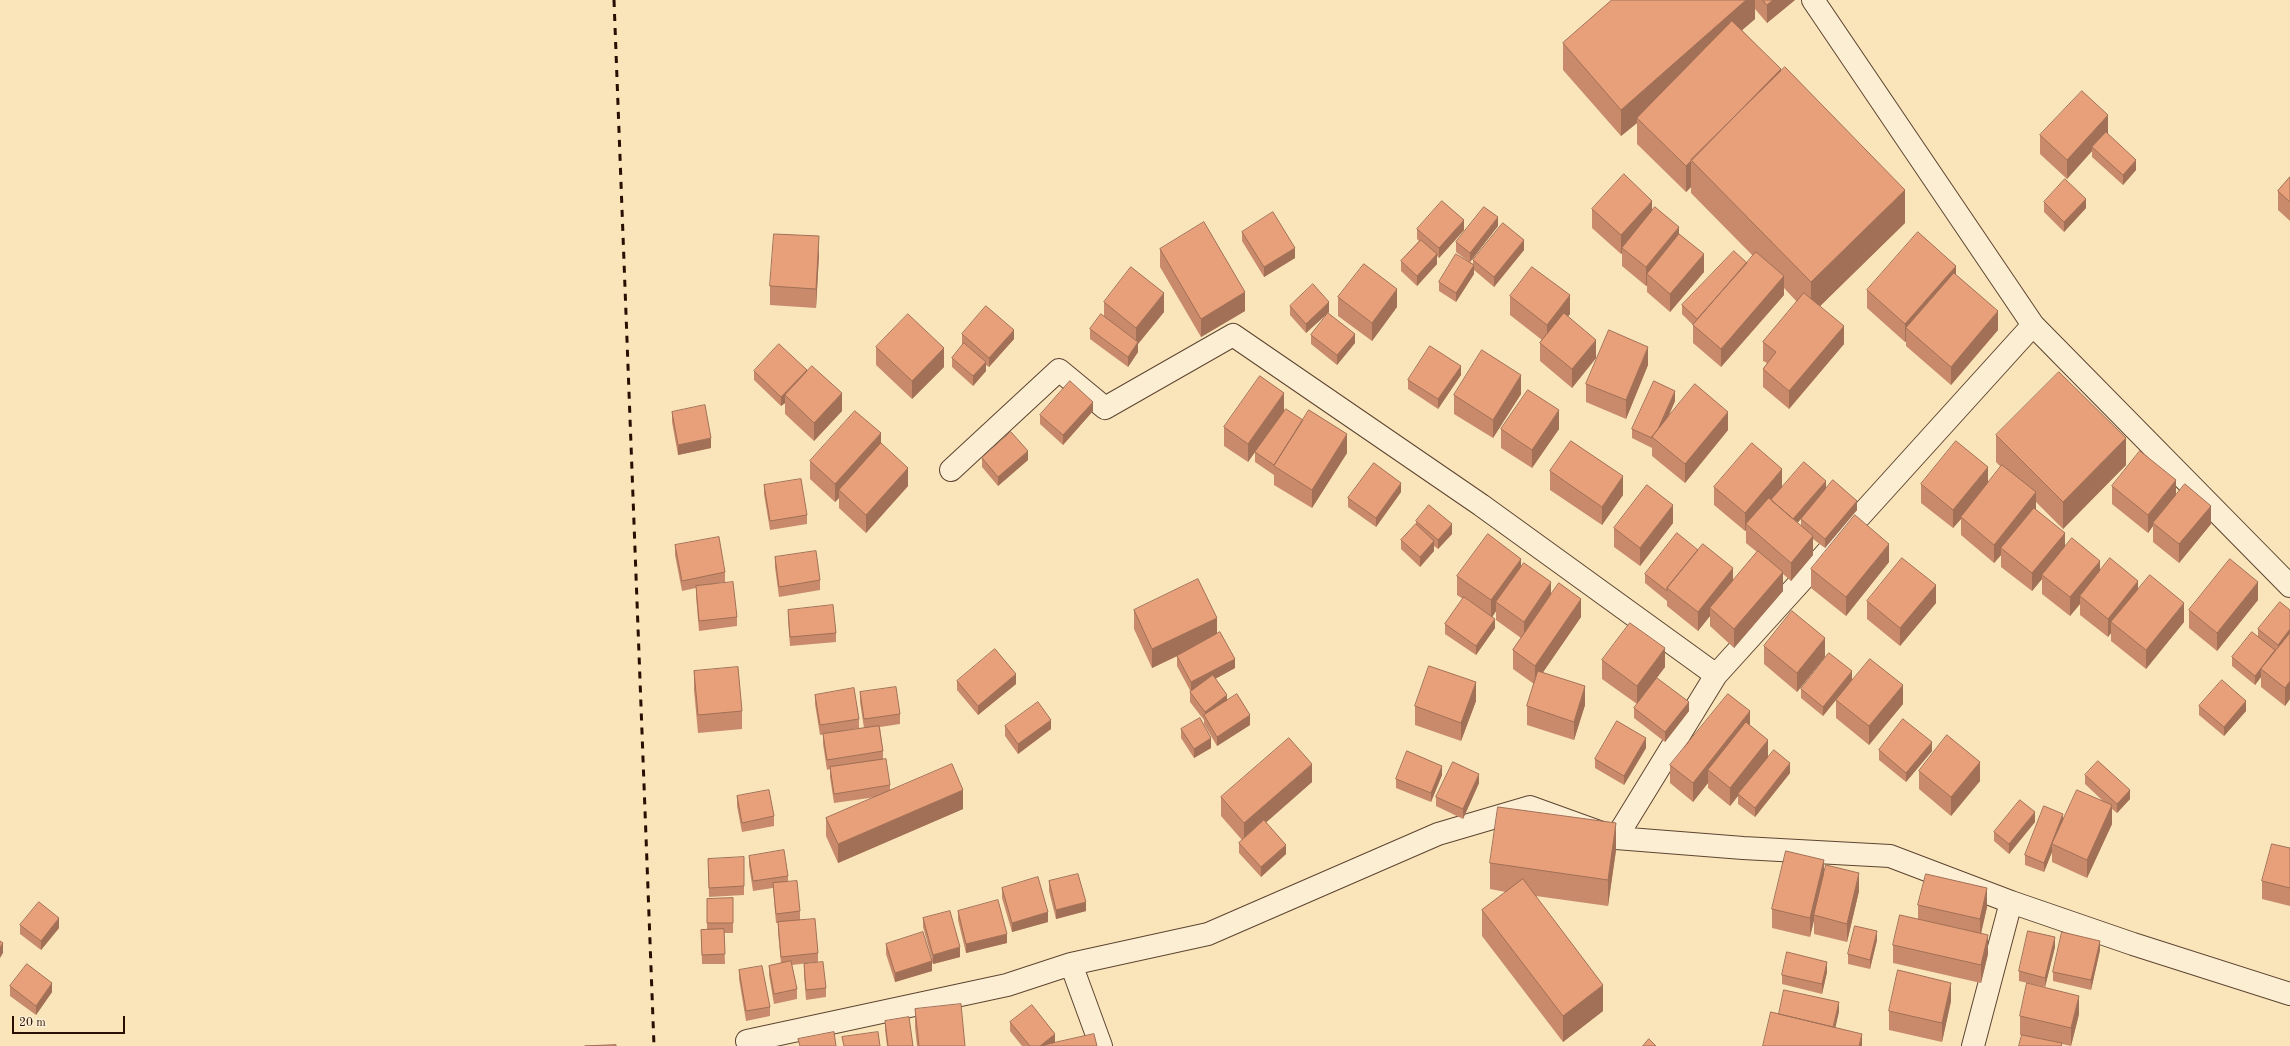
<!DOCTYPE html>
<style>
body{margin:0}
#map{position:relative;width:2290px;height:1046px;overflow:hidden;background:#fae5bb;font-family:"Old Standard TT",serif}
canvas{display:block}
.scale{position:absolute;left:12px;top:1016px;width:113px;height:18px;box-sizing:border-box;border:2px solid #290e02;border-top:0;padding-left:5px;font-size:12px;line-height:14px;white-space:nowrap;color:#290e02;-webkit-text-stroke:3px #fceed3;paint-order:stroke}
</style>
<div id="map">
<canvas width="2290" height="1046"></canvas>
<div class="scale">20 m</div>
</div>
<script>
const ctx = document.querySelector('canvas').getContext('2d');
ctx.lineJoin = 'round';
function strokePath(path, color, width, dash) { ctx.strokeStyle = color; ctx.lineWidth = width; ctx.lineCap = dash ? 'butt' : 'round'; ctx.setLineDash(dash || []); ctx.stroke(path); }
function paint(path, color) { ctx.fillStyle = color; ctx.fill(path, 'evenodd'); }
const minor = new Path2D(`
 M2033,325L2290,586
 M951,470L1059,370L1105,408L1233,335L1481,505L1716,675L2033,325L1813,0
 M1616,838L1716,675
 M1071,964L1101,1046
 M747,1041L1007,985L1071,964L1208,934L1438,834L1530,807L1616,838L1743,848L1890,856L2011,902
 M1973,1046L2011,902L2133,944L2290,994`);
strokePath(minor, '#5d4430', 24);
strokePath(minor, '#fceed3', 22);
strokePath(new Path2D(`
 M614,0L654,1046`), '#290e02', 3, [7, 7]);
paint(new Path2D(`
 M1612,0H1795L1767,23L1755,9V19L1742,30L1781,71L1905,223L1820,306L1844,344L1789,409L1763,387V369L1767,363L1763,361V342L1797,302L1784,288V295L1721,367L1693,343V325L1682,314V305L1747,263L1753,256L1691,193V187L1686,192L1637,144V123L1621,136L1563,70V43Z
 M2108,134L2136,170L2123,185L2092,157V151L2067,179L2040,154V135Z
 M2290,177V221L2278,210V191Z
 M2044,202L2086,208L2064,232L2044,212Z
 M1592,209L1652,210L1679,235L1704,272L1670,312L1647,292V285L1646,286L1622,266V253L1621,254L1592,228Z
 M1498,226L1470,262L1473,264V260L1524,250L1494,287L1474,270V274L1456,302L1439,291V282L1468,261L1456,252V242Z
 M1417,229L1464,230L1439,258L1437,256V264L1417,286L1401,271V261L1419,241L1417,239Z
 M1242,232L1295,258L1264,277L1242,241Z
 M1160,249L1245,311L1201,337L1160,267Z
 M819,255L816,308L770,305V286Z
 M1956,275L1998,330L1951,385L1906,346V341L1905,342L1867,308V290Z
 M1510,296L1570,314L1568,316L1596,358L1572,388L1540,361V343L1542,340L1510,315Z
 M1338,297L1397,307L1372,341L1338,316Z
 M1104,302L1164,312L1138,344V352L1128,367L1090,339V329L1104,317Z
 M1290,306L1329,312L1306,333L1290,315Z
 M962,334L1014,339L989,367L986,365V371L973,386L952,367V358L963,345L962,344Z
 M1311,335L1355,343L1337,365L1311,344Z
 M876,347L944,367L912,399L876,365Z
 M1648,365L1626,419L1586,402V384Z
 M754,371H807L842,411L814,441L785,414V403L781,406L754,380Z
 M1461,375L1438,409L1408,389V380Z
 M1521,394L1493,438L1454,414V395Z
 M1675,401L1668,418L1728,430L1685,483L1652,456V448L1632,438V429Z
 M1093,411L1063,445L1040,424V415Z
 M1284,411L1347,453L1312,508L1274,485V475L1255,462V452L1248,462L1224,446V427Z
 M672,412L711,448L678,455L672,422Z
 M1501,429H1559L1532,468L1501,448Z
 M1996,435L2126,465L2063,529L2036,502V510L2065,547L2100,571L2138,589L2184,622L2146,669L2111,641V633L2108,637L2080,615V604L2070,616L2042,594V579L2032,591L2001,567V555L1994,563L1961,535V519L1953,528L1921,503V484L1988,483L2001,467L1996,462Z
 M881,443L908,486L866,533L839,508V498L835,502L810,479V461Z
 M982,458L1028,460L998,486L982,467Z
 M1550,471L1623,495L1602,525L1550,490Z
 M764,485L807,515V524L770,530L764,494Z
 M2112,486L2176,495L2211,524L2179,563L2153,542V526L2148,533L2112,504Z
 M1714,487H1782L1826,489L1857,510L1825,548L1813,539V555L1791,581L1783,574V591L1734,648L1710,626V616L1698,631L1667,606V601L1645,583V574L1733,581L1757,552L1746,543V530L1745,531L1714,505ZM1801,519V526L1797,523Z
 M1401,492L1376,527L1348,507V498Z
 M1416,521L1452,534L1438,549L1434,546V551L1420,567L1401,549V540L1416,524Z
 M1673,523L1640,566L1614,547V528Z
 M675,545L725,572V582L713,584L737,617V626L699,631L696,596V588L682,591L675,555Z
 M775,557L820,580V590L779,597L775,567Z
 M1889,562L1846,616L1811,588V569Z
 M1521,566L1551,595L1581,617L1543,672L1585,705L1574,740L1527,725V706L1534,684L1513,669V650L1521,638L1496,620V611L1492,617L1495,628L1476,655L1445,634V624L1463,599L1457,595V576Z
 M2258,600L2217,651L2189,628V610Z
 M1867,601L1936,603L1900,646L1867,619Z
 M788,610L836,633V642L790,646L788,620Z
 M1134,610L1217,633L1235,668L1215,679L1227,700L1250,725L1217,746L1204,724V720L1190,702V692H1191L1177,666V656L1180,655L1152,668L1134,629Z
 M2290,610V699L2285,706L2261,687V677L2255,685L2232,666V657L2258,636V629Z
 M1764,646L1825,657L1797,692L1764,664Z
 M1602,660L1665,667L1637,704L1602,679Z
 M694,671L742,711V729L698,733L694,690Z
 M1852,680L1839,697L1903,704L1869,745L1836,718V700L1823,716L1801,698V689Z
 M957,681L1016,684L978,715L957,690Z
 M860,692L900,714V724L880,727L883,751V759L890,785V790L963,809L838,863L826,836V818L876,797L834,803L830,777V769L827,770L823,744V734L864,728L860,702Z
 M815,695L859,719V728L820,735L815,704Z
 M1476,701L1461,741L1415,725V706Z
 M2199,706L2246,711L2224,736L2199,715Z
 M1634,708L1689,711L1665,742L1634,718Z
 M1005,726L1051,729L1018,754L1005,736Z
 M1750,726L1768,757L1790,773L1755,817L1738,804V796L1730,806L1708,788V783L1693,802L1670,783V765Z
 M1181,729L1211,748L1194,758L1181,738Z
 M1646,748L1624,785L1595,768V759Z
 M1879,750L1932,751L1906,782L1879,760Z
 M1919,771L1980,781L1951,816L1919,789Z
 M1442,775L1431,802L1396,788V779Z
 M2085,775L2130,799L2117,813L2112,809V824L2087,878L2052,862V852L2044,872L2025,865V855L2063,819L2105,803L2085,784Z
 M1312,782L1266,822L1286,854L1261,877L1239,853V843L1242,840L1221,816V797Z
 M1479,783L1463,819L1436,806V797Z
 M737,796L774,816V826L742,832L737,806Z
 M2035,822L2009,854L1994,841V832Z
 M2290,848V906L2262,899V881Z
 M1616,850L1608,906L1536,896L1603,1011L1563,1042L1482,936V910L1506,892L1490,889V863Z
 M749,856L788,876V881L800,911V920L818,953V962L792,965L797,989V999L774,1004L769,975V966L781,963L778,932V923H776L773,888L753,891L749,865Z
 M708,859L744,886V895L709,897Z
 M1824,876L1859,891L1847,942L1814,934V920L1810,937L1772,928V909Z
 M1049,881L1086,911L1056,919L1049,891Z
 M1002,888L1048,922L1012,932L1002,898Z
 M733,898V933H724L725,964H702L701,930H707V899Z
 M1918,905L1987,907L1981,934L1988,954L1981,983L1893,963V945L1918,919Z
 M958,911L1007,943L966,953L958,920Z
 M923,918L960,957L933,964L932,962V971L895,982L886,954V944L932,959L923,927Z
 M20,925L59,928L41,950L20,934Z
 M1877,940L1870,969L1848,964V954Z
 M2055,947L2045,987L2019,981V971Z
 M2100,950L2091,990L2053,981V972Z
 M804,964L826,988V997L806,1000L804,974Z
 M739,970L770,1007V1016L746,1021L739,979Z
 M1827,972L1822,994L1782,984V975Z
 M10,986L52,992L36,1015L10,996Z
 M1951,1001L1942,1042L1889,1030V1011Z
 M915,1009L965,1046H917L915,1027Z
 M2079,1014L2071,1046L2062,1044V1046L2020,1035V1016Z
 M885,1021L913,1046H887L885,1030Z
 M1010,1022L1055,1043L1097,1046H1022L1010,1031Z`), '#c88a6a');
paint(new Path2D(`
 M1746,0H1755V19L1639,120L1637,118V123L1621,136V110Z
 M1773,0H1795L1767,23V5Z
 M1781,69V96L1691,160Z
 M2108,115V134L2092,147V151L2067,179V160Z
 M1691,160V187L1686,192V166Z
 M2136,160V170L2123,185V175Z
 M1905,190V223L1811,315V282Z
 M2086,199V208L2064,232V222Z
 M1652,201V219L1622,248V253L1621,254V235Z
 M1498,217V226L1470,262V253Z
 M1464,220V230L1439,258V248Z
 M1679,227V246L1647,274V285L1646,286V267Z
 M819,236V255L816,308V289Z
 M1524,240V250L1494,287V277Z
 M1295,248V258L1264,277V267Z
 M1437,254V264L1417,286V276Z
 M1704,254V272L1670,312V294Z
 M1474,265V274L1456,302V293Z
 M1956,266V285L1906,328V341L1905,342V324Z
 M1784,276V295L1721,367V349Z
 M1397,289V307L1372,341V323Z
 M1245,292V311L1201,337V319Z
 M1164,293V312L1138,344V352L1128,367V357L1136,345V328Z
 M1570,295V314L1547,343V325Z
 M1329,302V312L1306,333V324Z
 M1998,311V330L1951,385V367Z
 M1844,326V344L1789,409V391Z
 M1014,330V339L989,367V358Z
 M1355,334V343L1337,365V355Z
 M1596,340V358L1572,388V369Z
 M1648,347V365L1626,419V400Z
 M944,348V367L912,399V381Z
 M986,362V371L973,386V376Z
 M1461,366V375L1438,409V399Z
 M807,370V380L785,395V403L781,406V397Z
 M1521,375V394L1493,438V420Z
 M1675,391V401L1657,441L1654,439Z
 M842,393V411L814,441V423Z
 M1284,393V411L1248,462V444Z
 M1093,402V411L1063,445V435Z
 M1559,410V429L1532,468V450Z
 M1728,412V430L1685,483V464Z
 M881,433V452L839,490V498L835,502V484Z
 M1347,434V453L1312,508V490Z
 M711,438V448L678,455V445Z
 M2126,438V465L2063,529V502Z
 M1028,451V460L998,486V477Z
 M1988,467V485L1961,517V519L1953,528V510Z
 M908,468V486L866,533V515Z
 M1782,469V488L1771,501L1746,524V530L1745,531V513Z
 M1623,476V495L1602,525V507Z
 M2176,480V499L2153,523V526L2148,533V515Z
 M1826,481V490L1793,528V519Z
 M1401,483V492L1376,527V518Z
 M2036,492V511L2001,548V555L1994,563V545Z
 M1857,501V510L1825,548V539Z
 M1673,505V523L1640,566V548Z
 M2211,506V524L2179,563V544Z
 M1452,524V534L1438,549V540Z
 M2065,533V551L2042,575V579L2032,591V573Z
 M1813,536V555L1791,581V563Z
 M1434,541V551L1420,567V557Z
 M1889,544V562L1846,616V597Z
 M1521,559V577L1496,602V611L1491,619V600Z
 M2100,561V579L2080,596V604L2070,616V597Z
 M1733,568V586L1710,608V616L1698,631V612Z
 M1783,572V591L1734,648V629Z
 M2138,581V599L2111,622V633L2108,637V619Z
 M1551,582V601L1524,640V622Z
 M2258,582V600L2217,651V633Z
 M1936,585V603L1900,646V628Z
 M1581,599V617L1535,684V666Z
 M2184,603V622L2146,669V650Z
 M1217,618V636L1152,668V649Z
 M1495,619V628L1476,655V646Z
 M2290,629V639L2278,654V645Z
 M1825,638V657L1797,692V673Z
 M1665,648V667L1637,704V686Z
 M2275,650V660L2261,669V677L2255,685V676Z
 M1235,659V668L1191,692V682Z
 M1852,671V680L1823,716V707Z
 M1016,674V684L978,715V706Z
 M2290,681V699L2285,706V688Z
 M1476,682V701L1461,741V723Z
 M1903,685V704L1869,745V726Z
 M1585,686V705L1574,740V722Z
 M1227,695V704L1205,717V712Z
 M2246,701V711L2224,736V727Z
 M1689,702V711L1665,742V732Z
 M1750,711V730L1708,770V783L1693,802V783Z
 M1250,715V725L1217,746V737Z
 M1051,720V729L1018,754V744Z
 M1211,738V748L1194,758V749Z
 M1646,738V748L1624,785V776Z
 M1768,740V759L1738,794V796L1730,806V788Z
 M1932,742V751L1906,782V773Z
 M1980,762V781L1951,816V797Z
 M1790,763V773L1755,817V808Z
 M1312,764V782L1244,842V823Z
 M1442,766V775L1431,802V793Z
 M1479,774V783L1463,819V809Z
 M963,790V809L838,863V844Z
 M2130,790V799L2117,813V804Z
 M2112,805V824L2087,878V860Z
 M2035,812V822L2009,854V844Z
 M2063,814V824L2052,844V852L2044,872V863Z
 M1616,823V850L1608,906V880Z
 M1286,845V854L1261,877V867Z
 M1824,860V879L1814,915V920L1810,937V918Z
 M1859,873V891L1847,942V924Z
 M1987,888V907L1980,937V919Z
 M1086,902V911L1056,919V910Z
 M1048,912V922L1012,932V923Z
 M59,918V928L41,950V941Z
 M1877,931V940L1870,969V960Z
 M1007,934V943L966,953V944Z
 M1988,935V954L1981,983V965Z
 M2055,937V947L2045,987V978Z
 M2100,941V950L2091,990V980Z
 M3,943V953L0,958V948Z
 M960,947V957L933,964V955Z
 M932,961V971L895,982V973Z
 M1827,962V972L1822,994V984Z
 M52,983V992L36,1015V1006Z
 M1951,983V1001L1942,1042V1023Z
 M1603,985V1011L1563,1042V1016Z
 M2079,996V1014L2071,1046V1028Z
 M1839,1002V1012L1833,1038V1028Z
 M1055,1034V1044L1045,1046H1040Z
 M1862,1034V1046H1859Z`), '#a27056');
const building = new Path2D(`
 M1612,0H1746L1621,110L1563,43Z
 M1763,0H1773L1767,5Z
 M1732,21L1781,69L1686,166L1637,118Z
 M1785,67L1905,190L1811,282L1691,160Z
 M2082,91L2108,115L2067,160L2040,135Z
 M2106,132L2136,160L2123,175L2092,147Z
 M1624,174L1652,201L1621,235L1592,209Z
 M2290,177V202L2278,191Z
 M2065,179L2086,199L2064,222L2044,202Z
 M1442,201L1464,220L1439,248L1417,229Z
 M1484,207L1498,217L1470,253L1456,242Z
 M1655,207L1679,227L1646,267L1622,248Z
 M1273,212L1295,248L1264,267L1242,232Z
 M1204,222L1245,292L1201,319L1160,249Z
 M1503,223L1524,240L1494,277L1473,260Z
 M1918,232L1956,266L1905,324L1867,290Z
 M774,234L819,236L816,289L770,286Z
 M1679,234L1704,254L1670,294L1647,274Z
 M1421,240L1437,254L1417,276L1401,261Z
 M1734,251L1747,263L1697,319L1682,305Z
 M1756,252L1784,276L1721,349L1693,325Z
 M1456,254L1474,265L1456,293L1439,282Z
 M1364,264L1397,289L1372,323L1338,297Z
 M1131,267L1164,293L1136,328L1104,302Z
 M1532,267L1570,295L1547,325L1510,296Z
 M1954,273L1998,311L1951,367L1906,328Z
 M1313,284L1329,302L1306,324L1290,306Z
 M1804,293L1844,326L1789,391L1763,369L1776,352L1763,342Z
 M986,306L1014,330L989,358L962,334Z
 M1328,313L1355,334L1337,355L1311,335Z
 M1564,313L1596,340L1572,369L1540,343Z
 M908,314L944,348L912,381L876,347Z
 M1101,314L1138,342L1128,357L1090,329Z
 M1609,330L1648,347L1626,400L1586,384Z
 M964,343L986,362L973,376L952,358Z
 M779,344L807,370L781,397L754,371Z
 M1430,346L1461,366L1438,399L1408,380Z
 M1482,350L1521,375L1493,420L1454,395Z
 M812,366L842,393L814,423L785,395Z
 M2059,372L2126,438L2063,502L1996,435Z
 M1260,376L1284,393L1248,444L1224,427Z
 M1070,381L1093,402L1063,435L1040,415Z
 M1654,381L1675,391L1658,429L1652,437V438L1632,429Z
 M1695,384L1728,412L1685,464L1652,437Z
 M1528,390L1559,410L1532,450L1501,429Z
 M705,405L711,438L678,445L672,412Z
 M1286,409L1303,420L1274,465L1255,452Z
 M1309,410L1347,434L1312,490L1274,466Z
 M855,411L881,433L835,484L810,461Z
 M1011,432L1028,451L998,477L982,458Z
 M1571,441L1623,476L1602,507L1550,471Z
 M1956,441L1988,467L1953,510L1921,484Z
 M881,443L908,468L866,515L839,490Z
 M1752,443L1782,469L1745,513L1714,487Z
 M2140,451L2176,480L2148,515L2112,486Z
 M1804,462L1826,481L1793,519L1771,500Z
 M1374,463L1401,483L1376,518L1348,498Z
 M2002,465L2036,492L1994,545L1961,517Z
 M801,479L807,515L770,521L764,485Z
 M1833,480L1857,501L1825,539L1801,519Z
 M2185,484L2211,506L2179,544L2153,523Z
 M1647,485L1673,505L1640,548L1614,528Z
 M1769,498L1813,536L1791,563L1746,524Z
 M1429,505L1452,524L1438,540L1416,521Z
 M2034,508L2065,533L2032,573L2001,548Z
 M1855,515L1889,544L1846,597L1811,569Z
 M1416,524L1434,541L1420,557L1401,540Z
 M1677,533L1698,550L1667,588V591L1645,574Z
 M1488,534L1521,559L1491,600L1457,576Z
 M719,537L725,572L682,581L675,545Z
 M2072,538L2100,561L2070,597L2042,575Z
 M1703,544L1733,568L1698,612L1667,588Z
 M816,551L820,580L779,587L775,557Z
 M1758,551L1783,572L1734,629L1710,608Z
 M1902,558L1936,585L1900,628L1867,601Z
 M2110,558L2138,581L2108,619L2080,596Z
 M2230,559L2258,582L2217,633L2189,610Z
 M1524,563L1551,582L1524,622L1496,602Z
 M2150,575L2184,603L2146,650L2111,622Z
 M1198,579L1217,618L1152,649L1134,610Z
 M733,582L737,617L699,621L696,586Z
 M1559,583L1581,599L1535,666L1513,650Z
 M1464,597L1495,619L1476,646L1445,624Z
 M2280,602L2290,610V629L2278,645L2258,629Z
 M833,605L836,633L790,637L788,610Z
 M1792,611L1825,638L1797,673L1764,646Z
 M1630,623L1665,648L1637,686L1602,660Z
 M1220,632L1235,659L1191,682L1177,656Z
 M2252,632L2275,650L2255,676L2232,657Z
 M2290,633V681L2285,688L2261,669Z
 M995,649L1016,674L978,706L957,681Z
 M1829,653L1852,671L1823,707L1801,689Z
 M1870,659L1903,685L1869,726L1836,700Z
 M1429,666L1476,682L1461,723L1415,706Z
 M738,667L742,711L698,715L694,671Z
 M1538,671L1585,686L1574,722L1527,706Z
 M1213,675L1227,695L1205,712L1190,692Z
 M1657,678L1689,702L1665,732L1634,708Z
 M2222,680L2246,701L2224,727L2199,706Z
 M896,687L900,714L864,719L860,692Z
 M854,688L859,719L820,725L815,695Z
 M1237,694L1250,715L1217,737L1204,715Z
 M1728,694L1750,711L1693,783L1670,765Z
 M1038,702L1051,720L1018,744L1005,726Z
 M1200,718L1211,738L1194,749L1181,729Z
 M1903,719L1932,742L1906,773L1879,750Z
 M1617,721L1646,738L1624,776L1595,759Z
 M1746,722L1768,740L1730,788L1708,770Z
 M879,726L883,751L827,760L823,734Z
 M1947,735L1980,762L1951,797L1919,771Z
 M1289,738L1312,764L1244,823L1221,797Z
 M1774,750L1790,763L1755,808L1738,794Z
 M1407,751L1442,766L1431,793L1396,779Z
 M886,759L890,785L834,794L830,767Z
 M2098,761L2130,790L2117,804L2085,775Z
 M1453,762L1479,774L1463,809L1436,797Z
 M952,764L963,790L838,844L826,818Z
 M769,790L774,816L742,823L737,796Z
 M2077,790L2112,805L2087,860L2052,844Z
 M2020,800L2035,812L2009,844L1994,832Z
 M2044,806L2063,814L2044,863L2025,855Z
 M1498,807L1616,823L1608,880L1490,863Z
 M1264,820L1286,845L1261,867L1239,843Z
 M2272,844L2290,848V888L2262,881Z
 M784,850L788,876L753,881L749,856Z
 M1786,851L1824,860L1810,918L1772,909Z
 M744,857V886L709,888L708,859Z
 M1826,865L1859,873L1847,924L1814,915Z
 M1078,874L1086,902L1056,910L1049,881Z
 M1926,874L1987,888L1980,919L1918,905Z
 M1038,877L1048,912L1012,923L1002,888Z
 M1523,879L1603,985L1563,1016L1482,910Z
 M797,881L800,911L776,914L773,883Z
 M733,898V923H707V899Z
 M998,900L1007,934L966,944L958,911Z
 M39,902L59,918L41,941L20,925Z
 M950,911L960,947L933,955L923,918Z
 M1900,915L1988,935L1981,965L1893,945Z
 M815,919L818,953L781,957L778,922Z
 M1855,926L1877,931L1870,960L1848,954Z
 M724,929L725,954L702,955L701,930Z
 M2028,931L2055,937L2045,978L2019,971Z
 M923,932L932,961L895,973L886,944Z
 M2062,932L2100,941L2091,980L2053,972Z
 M0,941L3,943L0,948Z
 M1787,952L1827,962L1822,984L1782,975Z
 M791,961L797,989L774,994L769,966Z
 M823,962L826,988L806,990L804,964Z
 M27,964L52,983L36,1006L10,986Z
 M762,966L770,1007L746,1011L739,970Z
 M1898,970L1951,983L1942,1023L1889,1011Z
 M2027,983L2079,996L2071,1028L2020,1016Z
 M1784,990L1839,1002L1833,1027L1779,1014Z
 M961,1004L965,1046H919L915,1009Z
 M1032,1005L1055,1034L1040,1046H1030L1010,1022Z
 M1771,1012L1862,1034L1859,1046H1763Z
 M909,1017L913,1046H888L885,1021Z
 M834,1032L836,1046H800L798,1039Z
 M878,1032L880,1046H844L842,1037Z
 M1094,1034L1097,1046H1045V1045Z
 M2022,1035L2062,1043L2061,1046H2019Z
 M1649,1039L1656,1046H1643Z
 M616,1045V1046H585Z`);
paint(building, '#e8a07b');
strokePath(building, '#a27056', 1);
</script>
